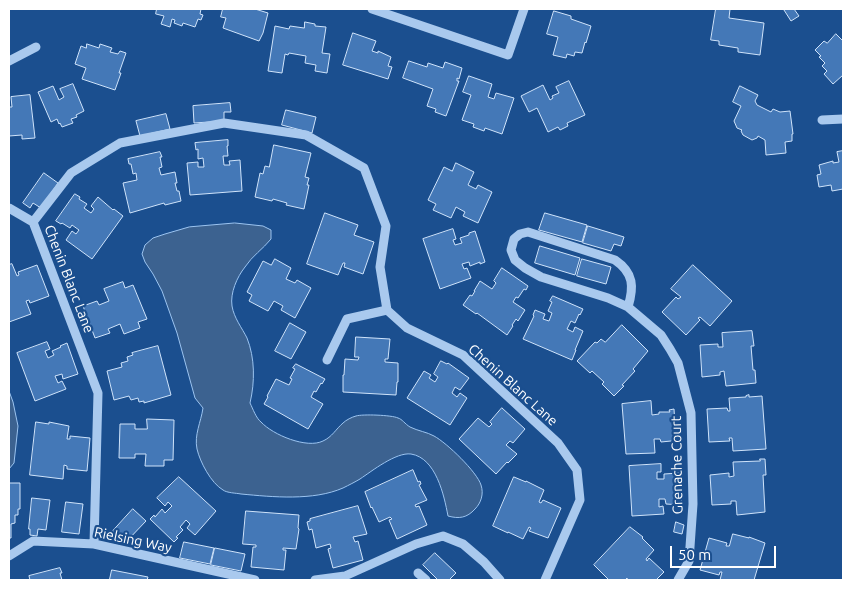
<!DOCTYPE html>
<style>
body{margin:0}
#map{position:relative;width:852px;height:589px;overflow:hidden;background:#1b4f8f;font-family:Ubuntu,sans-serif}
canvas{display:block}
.frame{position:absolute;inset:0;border:10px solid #fff;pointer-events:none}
.scale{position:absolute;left:670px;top:546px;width:106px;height:22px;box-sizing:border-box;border:2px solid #fff;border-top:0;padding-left:6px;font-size:15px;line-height:18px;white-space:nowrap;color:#fff;-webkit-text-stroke:4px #1b4f8f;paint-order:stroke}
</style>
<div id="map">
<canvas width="852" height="589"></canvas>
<div class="frame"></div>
<div class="scale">50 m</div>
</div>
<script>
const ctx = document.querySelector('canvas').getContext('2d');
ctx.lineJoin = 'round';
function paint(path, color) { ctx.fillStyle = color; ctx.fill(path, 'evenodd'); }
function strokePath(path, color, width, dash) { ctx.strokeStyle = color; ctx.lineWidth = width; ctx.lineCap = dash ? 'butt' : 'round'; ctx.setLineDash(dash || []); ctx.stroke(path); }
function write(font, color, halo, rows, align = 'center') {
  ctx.font = font + ' Ubuntu,sans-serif'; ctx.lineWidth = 4.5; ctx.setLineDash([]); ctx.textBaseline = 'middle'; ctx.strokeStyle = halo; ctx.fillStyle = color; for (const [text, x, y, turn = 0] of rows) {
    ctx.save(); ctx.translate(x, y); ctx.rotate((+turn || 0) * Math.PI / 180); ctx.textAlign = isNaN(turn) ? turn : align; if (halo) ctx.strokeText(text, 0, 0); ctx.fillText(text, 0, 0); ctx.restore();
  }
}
const water = new Path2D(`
 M235,223L263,226L271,230V239C263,249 252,256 245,267C237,277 230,293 232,306C234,318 242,328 247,338C255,358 255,382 250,403C253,409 256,418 261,422C273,435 307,449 323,441C332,437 336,429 343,423C346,420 352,417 356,416C362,414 392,415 398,418C402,419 405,424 410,427C418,431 427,432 434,436C447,443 477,472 481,485C484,494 481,503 475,509C467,518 459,519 448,516C444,495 436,458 411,454C396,452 372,471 360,479C355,482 349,485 343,488C313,501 273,497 241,494C236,493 227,493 223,490C211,483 200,462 197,449C194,435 201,422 203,408L195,398L177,333L162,291L153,274L145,262L142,254L145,245L153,238L165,234L189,227Z
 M9,391L13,402L18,426L14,463L9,469Z`);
paint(water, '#3c6290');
strokePath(water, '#9cc4f0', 1);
const building = new Path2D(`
 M157,9H201L200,14L203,15L201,20L198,19L195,27L183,23L182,26L174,23L175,20L172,19L170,27L161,24L164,16L156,14Z
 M223,9H255L268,13L263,33L259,41L223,28L226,18L221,17Z
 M716,9H730L729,18L764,23L760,55L738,52V48L719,45V41L711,40Z
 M786,9H794L799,16L791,21L784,10Z
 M554,11L571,16V19L591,26L586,43L585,42L582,53L575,52L574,56L567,54L566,58L553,55L558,37L547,34Z
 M305,22L315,24V26L326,27L322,53L330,54L327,73L315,71L316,65L305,63L306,56L289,53L288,55L285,54L282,73L268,71L275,26L289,29L290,26L304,28Z
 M353,33L376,41L372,51L378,53V51L391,57L388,66L392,67L388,79L343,65Z
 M836,34L843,41V75L833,84L824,74L827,71L822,66L825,63L819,57L821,56L815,50L824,41L827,43Z
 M87,44L99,48L100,44L112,48L110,52L118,54L120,51L126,53L119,73H121L115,90L82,79L86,68L75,64L81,46L86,48Z
 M409,61L427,67L428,63L443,68L445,62L462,68L459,79L457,78V81H459L446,116L435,112L436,109L427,106L433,89L403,78Z
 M469,76L492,84L488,97L494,99L496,93L514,98L502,134L485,128L484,131L473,127L474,124L462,120L471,95L463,92Z
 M569,81L585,115L567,123L568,126L560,130L558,127L548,132L537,108L529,112L521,96L543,85L550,100L553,98L552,96L559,93L556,87Z
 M73,84L84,111L76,115L77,117L71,119L73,123L62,127L60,123L59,124L57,119L51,122L38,92L53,86L59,100L64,97L60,89Z
 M740,86L758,95L755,101L757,105L771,112L773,109L780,112L790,111L793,134H792V141L785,142L786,153L766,155L765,140L758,136L757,138L752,140L743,135L741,131L742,130L737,128L734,121L741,106L733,102Z
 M30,95L35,138L22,139V135L9,136V107H12L11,97Z
 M230,103L231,112H224V121L194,123L193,106Z
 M286,110L316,117L312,133L282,125Z
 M166,114L170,129L140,136L136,121Z
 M228,140V146H227L228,156H223L224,165H230L229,161L240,160L242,191L190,195L187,163L198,162V167H204L203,158L198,159V149L196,150L195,143Z
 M274,145L311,153L305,177L309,178L307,185H309L304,209L286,205L287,203L273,199L272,201L255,197L260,173L263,174L265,166L269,167Z
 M843,151V189L832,191L831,185L819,187L817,175L821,174L819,165L833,161V163L839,162L837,152Z
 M160,152L162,157H160L162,167L159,168L161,175L175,172L177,183H175L177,191H179L181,201L165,205L164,203L130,213L123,183L137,180L136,173L133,174L131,164H129L128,159Z
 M456,163L474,172L468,185L476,189L478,185L492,192L478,223L463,216L465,212L456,207L451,218L433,210L436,204L428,200L444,167L452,171Z
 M44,173L58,183L41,208L33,203L30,208L23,203Z
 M75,194L80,197L79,199L87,204L84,208L91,213L94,209L91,206L98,197L113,210L114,209L123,216L92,259L66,240L72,231L76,234L79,230L72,225L70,228L62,223L61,224L56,221Z
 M325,213L358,225L354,235L374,242L363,274L344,267L345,263H343L338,275L307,264Z
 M545,213L587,225L582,242L539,230Z
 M588,226L624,237L621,246L614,244L611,251L583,243Z
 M453,229L456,239L453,240L455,245L462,243L460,238L469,235V233L475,231L485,262L480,264V262L470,266L469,262L462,264L464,269L467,268L471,278L440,289L423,239Z
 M540,246L580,258L575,275L535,263Z
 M275,259L291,268L286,279L295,283L297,280L311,288L295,318L281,310L283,306L274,301L268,311L249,301L252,295L247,292L263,261L271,265Z
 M582,259L611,267L606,284L577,276Z
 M12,264L17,276L19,275L18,272L37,265L49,296L30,303L29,300L26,301L31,314L9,322V265Z
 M693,265L732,301L710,326L700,317L698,318L700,320L686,335L662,312L676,297L678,299L681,297L671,289Z
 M502,268L528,286L526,290L524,289L518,298L516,297L513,302L525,310L518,321L516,319L512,325L513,326L507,335L477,313L476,314L463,305L470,295L472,296L475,291H474L480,281L492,289L496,283L494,281Z
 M123,282L125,288L133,285L147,319L138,322L140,328L124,334L120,324L108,329L110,333L95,338L83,306L97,301L99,305L109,301L104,289Z
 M553,296L583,309L580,315L579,314L575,323L571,321L567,329L573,332L575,327L583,331L575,350H576L572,360L523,339L534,316L533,315L535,310L545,314L543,319L549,321L552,313L548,311L552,302L550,301Z
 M290,323L306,332L291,359L275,351Z
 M622,325L648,351L633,369L635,371L622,385L624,386L614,396L602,384L604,382L592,371L590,373L577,361L595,342L597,343L601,339L605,342Z
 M752,331L754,346H751L753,370H755L756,383L726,386L724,371L720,372V375L702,377L700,345L718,344V347H723L722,333Z
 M356,337L390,339L388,359H385V362L398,363V382H397L396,395L343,392V375H344L345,359L358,360L359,357H355Z
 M47,342L50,349L45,351L48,358L54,355L52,351L61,347L60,346L67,343L78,374L63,379L62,374L55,376L58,383L62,381L66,389L35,401L17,353Z
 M158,346L171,395L144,403V401L139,402L138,398L131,400L129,396L114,400L107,371L122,367L121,363L128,361L127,357L133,355L132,353Z
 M441,361L447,364L448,363L469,378L460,390L455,387L452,393L457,397L460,393L467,398L450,425L407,398L424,371L431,375L429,378L435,382L438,377L434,374Z
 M296,364L325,379L322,384L321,383L316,392L314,391L311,397L323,404L308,429L264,404L268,397L267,396L276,379L289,385L292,379L290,378L295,369L293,368Z
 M749,395V397L762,396L766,449L733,451L732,438H729L730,441L709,442L707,409L727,408L728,411H730L729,398L746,397V396Z
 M651,401L652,415L659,414V412H670L669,410L674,409L676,442L671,443V441L661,442L660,439H654L655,453L626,454L622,404Z
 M502,408L525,429L513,443L510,441L506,445L517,454L508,463L507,462L496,474L459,439L478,418L489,427L492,424L490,422Z
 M147,419L174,420L173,460H164V466H145L146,454H135V458H119L120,424H135V429H147Z
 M36,422L49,424V422L69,426L67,439H70V436L90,438L87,471L67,469V466L64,465L63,479L30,475Z
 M760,459H765L766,475H763L765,512L737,515L736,501H731V504L712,505L710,475L729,473V477L734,476L733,462L760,461Z
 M661,464V472H657V479H664V474L679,473L680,478H681L682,497H681L682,505L666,504L665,499H659V507L663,506L664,514L632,516L629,466Z
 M413,470L418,482L420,481L421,484L419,485L427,500L415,505L416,507L419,506L427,525L397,539L389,520L392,519L390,517L379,522L372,507L371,508L365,492Z
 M179,477L216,511L195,535L187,528L190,524L186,520L180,527L183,530L176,537L178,538L174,542L150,519L154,515L155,517L162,509L165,513L172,506L168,502L165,506L157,498Z
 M514,477L526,482V481L544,490L539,502L541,503L543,500L561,508L548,538L529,531L531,528L529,527L523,539L508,532V533L493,526Z
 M9,483H20V509H18V515H15V523L11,524V538H9Z
 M32,498L50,500L46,530L38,529L37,536L30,535V529H29Z
 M66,502L83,504L79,534L62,532Z
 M358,506L367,534L353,537L355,542L358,541L363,560L333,568L328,549L331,548L330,544L316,548L312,529L309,530L307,522L310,521V519Z
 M133,509L146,521L125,543L113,531Z
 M246,511L299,515L298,528L299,529L296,549L283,548V550H286L284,570L251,567L253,547H256V545L243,544Z
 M676,522L684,525L682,534L674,532Z
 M630,527L643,537L642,538L654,550L646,559L647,561L649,558L664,572L656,580H628L627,578L625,580H609L594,565Z
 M733,534L749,538V537L765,543L754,580H720L722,572H720L719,575L700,570L709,538L727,543L726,546H729Z
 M184,542L214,548L210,564L180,558Z
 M215,548L245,554L241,571L211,565Z
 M435,553L456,573L449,580H438L423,565Z
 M60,568L62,573H60L62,580H30L29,576Z
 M112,570L148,577L147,580H108H109Z`);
paint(building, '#4478b7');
strokePath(building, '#cfe3fa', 1);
strokePath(new Path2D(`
 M372,9L508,55L524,9
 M9,61L36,47
 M822,120L843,119
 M9,208L33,222
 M33,222L71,173L120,143L224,123L306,135L364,168L386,226L380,267L387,310L407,328L463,355L558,443L577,470L580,500L545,580
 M33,222L98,393L94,544
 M628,307C634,287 634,273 615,260L528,232L520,234L514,239L511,250L515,260L525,268L541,277L608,298L628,307L661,335L670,349L678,363L691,413L693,504L689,561L678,580
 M327,360L347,319L387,310
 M9,556L33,541L94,544L255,580
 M418,573L426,580
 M315,580L345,576L416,544L443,536L463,544L484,562L500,580`), '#a9c9ee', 9);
write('14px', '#fff', '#1b4f8f', [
 ["Chenin Blanc Lane",69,279,69],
 ["Chenin Blanc Lane",513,385,42],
 ["Grenache Court",677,465,-91],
 ["Rielsing Way",133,540,12]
]);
</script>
